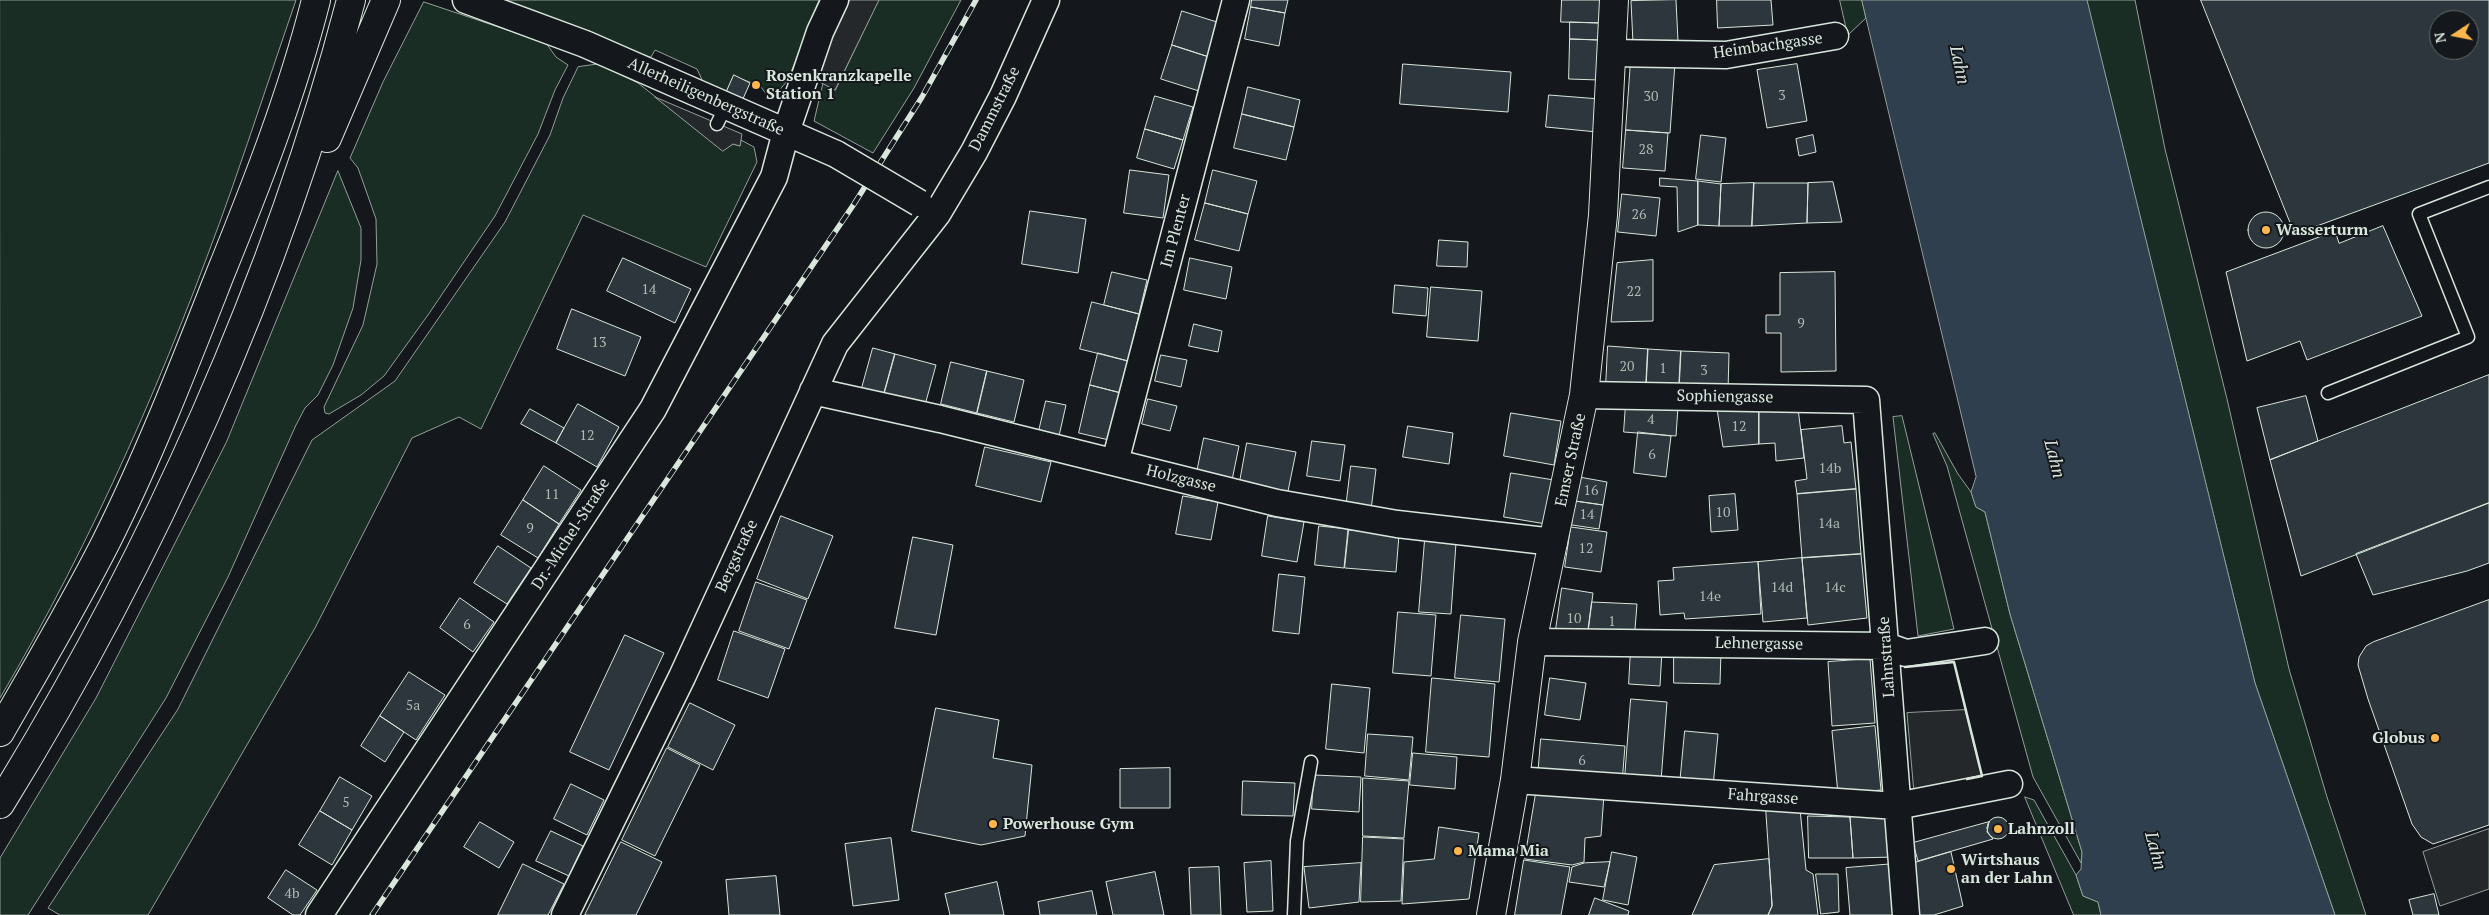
<!DOCTYPE html>
<meta charset="utf-8">
<style>
body{margin:0}
#map{position:relative;width:2489px;height:915px;overflow:hidden;background:#14181c;font-family:"PT Serif",serif}
canvas{display:block}
.north{position:absolute;left:2429px;top:10px;width:50px;height:50px;box-sizing:border-box;background:#14181c;border:1px solid #626a69;border-radius:50%;rotate:259deg;font-size:14px;font-weight:700;line-height:20px;text-align:center;color:#d8e6dc}
.north::after{content:'';display:block;margin:auto;width:18px;height:22px;background:#ffb74d;clip-path:polygon(50% 0,100% 100%,50% 72%,0 100%)}
</style>
<div id="map">
<canvas width="2489" height="915"></canvas>
<div class="north">N</div>
</div>
<script>
const ctx = document.querySelector('canvas').getContext('2d');
ctx.lineJoin = 'round';
function paint(path, color) { ctx.fillStyle = color; ctx.fill(path, 'evenodd'); }
function strokePath(path, color, width, dash) { ctx.strokeStyle = color; ctx.lineWidth = width; ctx.lineCap = dash ? 'butt' : 'round'; ctx.setLineDash(dash || []); ctx.stroke(path); }
function write(font, color, halo, rows, align = 'center') {
  ctx.font = font + ' "PT Serif",serif'; ctx.lineWidth = 4; ctx.setLineDash([]); ctx.textBaseline = 'middle'; ctx.strokeStyle = halo; ctx.fillStyle = color; for (const [text, x, y, turn = 0] of rows) {
    ctx.save(); ctx.translate(x, y); ctx.rotate((+turn || 0) * Math.PI / 180); ctx.textAlign = isNaN(turn) ? turn : align; if (halo) ctx.strokeText(text, 0, 0); ctx.fillText(text, 0, 0); ctx.restore();
  }
}
const green = new Path2D(`
 M0,0H296C274,64 253,128 231,191C169,366 94,539 0,698Z
 M502,0H819L788,80L771,100L757,82L752,83L734,76L726,93L704,84L697,69L655,50L651,57Z
 M879,0H961L914,88L873,153L814,121L823,83L835,90Z
 M1840,0H1862L1866,18L1848,35Z
 M2087,0H2135L2165,149L2227,399L2289,669L2327,797L2366,915H2335L2255,683Z
 M424,2L546,43L556,57L568,65L555,90L538,134L495,216L428,315L384,376L361,395L329,414L325,413L324,407L363,325L377,264L376,219L358,168L350,158L383,82Z
 M599,64L638,83L723,150L733,144L740,146L741,140L754,147L757,162L706,267L583,215L481,429L459,417L412,438L315,628L148,915H60L48,908L178,709L312,440L395,381L505,222L550,135L563,98L578,67Z
 M338,171L361,228V260L353,308L333,365L318,395L305,408L296,425L228,577L166,698L28,915H0V858L96,698L226,443Z
 M1902,416L1954,629L1918,636L1893,417Z
 M1935,433L1958,474L1971,492L1976,507L1985,512L2010,614L2082,852L2081,863L2033,777L1947,466L1933,434Z
 M2025,797L2034,800L2076,875L2083,896L2098,902L2101,915H2074Z`);
paint(green, '#1a2d24');
strokePath(green, '#939e99', 1);
const parking = new Path2D(`
 M850,0H879L835,90L814,79Z
 M655,97L742,134L740,146L733,144L723,151Z
 M1965,710L1982,776L1914,793L1907,713Z
 M2489,829V889L2440,906L2423,852Z`);
paint(parking, '#24282b');
strokePath(parking, '#939e99', 1);
const water = new Path2D(`
 M1862,0H2087L2255,683L2335,915H2101L2098,902L2083,896L2076,875L2081,869L2082,852L2010,614L1985,512L1976,507L1971,492L1976,477Z`);
paint(water, '#2f3f4d');
strokePath(water, '#939e99', 1);
const building = new Path2D(`
 M1252,0H1288L1285,13L1251,7Z
 M1562,0H1602L1601,23L1561,22Z
 M1676,0L1678,41L1633,43L1631,1Z
 M1717,0H1771L1773,25L1718,28Z
 M2201,0H2489V163L2295,234ZM2439,20H2469V50H2439Z
 M1251,7L1285,13L1279,46L1245,39Z
 M1182,11L1220,23L1209,57L1172,45Z
 M1570,22L1601,23L1600,40L1570,39Z
 M1570,39L1600,40L1599,80L1569,79Z
 M1172,45L1209,57L1199,91L1161,79Z
 M1631,60L1675,63L1670,133L1626,130Z
 M1403,64L1511,72L1508,112L1400,104Z
 M1797,64L1807,121L1767,128L1757,70Z
 M734,75L750,83L742,101L726,93Z
 M1248,87L1300,100L1294,127L1242,114Z
 M1549,95L1600,99L1597,132L1546,127Z
 M1155,96L1193,107L1183,140L1145,129Z
 M1242,114L1294,127L1286,160L1234,148Z
 M1145,129L1183,140L1174,169L1137,158Z
 M1626,130L1668,133L1665,171L1623,168Z
 M1701,135L1726,138L1721,182L1696,179Z
 M1813,135L1816,152L1799,156L1796,139Z
 M1130,170L1169,175L1163,218L1124,213Z
 M1213,170L1257,181L1248,214L1205,203Z
 M1660,178L1698,181V225L1678,232L1677,187L1660,186Z
 M1698,181L1721,184L1719,226L1698,225Z
 M1833,182L1842,222L1807,223L1808,183Z
 M1754,183H1808L1807,223L1752,226Z
 M1754,183L1752,226H1719L1721,184Z
 M1622,194L1660,198L1656,236L1618,232Z
 M1205,203L1248,214L1239,251L1195,240Z
 M1030,211L1086,219L1078,273L1022,264Z
 M2248 230a18 18 0 1 1 36 0a18 18 0 1 1-36 0Z
 M2383,226L2422,316L2307,360L2300,341L2247,361L2226,272L2335,231L2339,243Z
 M1439,240L1468,242L1467,267L1437,266Z
 M623,258L691,289L675,323L607,291Z
 M1190,258L1232,267L1226,299L1184,290Z
 M1653,260V321L1611,322L1617,263Z
 M1112,272L1147,280L1139,314L1104,305Z
 M1835,272L1836,371L1781,372V333H1766V315H1780V273Z
 M1395,285L1428,288L1426,316L1393,313Z
 M1431,287L1482,291L1478,341L1427,337Z
 M1092,302L1139,314L1128,361L1080,349Z
 M572,309L641,337L625,376L557,349Z
 M1194,324L1222,331L1218,352L1189,346Z
 M1608,346L1648,349L1646,388L1606,386Z
 M873,348L895,354L884,394L862,388Z
 M1648,349L1681,351L1679,390L1646,388Z
 M1681,351L1729,353L1728,392L1679,390Z
 M1098,353L1128,361L1121,393L1090,385Z
 M895,354L936,365L925,405L884,394Z
 M1161,355L1187,360L1181,387L1155,381Z
 M951,362L987,371L977,413L941,404Z
 M987,371L1024,380L1014,422L977,413Z
 M2489,375V503L2301,576L2270,460Z
 M1090,385L1121,393L1109,440L1079,433Z
 M2306,396L2318,441L2270,460L2257,408Z
 M1148,399L1177,406L1170,431L1142,424Z
 M1046,401L1066,405L1059,436L1039,431Z
 M1626,403L1678,407L1676,436L1624,432Z
 M578,404L619,427L597,467L556,443Z
 M1759,406L1798,408L1804,458L1776,461L1775,443L1759,444Z
 M1759,406V444L1723,447L1717,409Z
 M530,409L564,428L556,443L521,424Z
 M1511,413L1561,421L1554,465L1504,456Z
 M1408,426L1453,433L1449,464L1403,457Z
 M1842,426L1844,443L1851,442L1856,489L1797,494L1795,481L1807,479L1801,430Z
 M1638,432L1671,436L1666,477L1634,473Z
 M1204,438L1239,446L1231,485L1196,477Z
 M1312,441L1345,445L1340,481L1307,476Z
 M1247,443L1296,452L1287,496L1239,487Z
 M985,447L1051,462L1041,502L976,486Z
 M544,466L581,490L559,524L523,500Z
 M1351,466L1376,469L1371,510L1346,508Z
 M1511,473L1554,480L1546,524L1504,517Z
 M1579,477L1607,482L1603,505L1575,501Z
 M1856,489L1861,554L1802,558L1797,494Z
 M1735,494L1738,530L1711,532L1709,496Z
 M1183,496L1218,502L1211,540L1176,534Z
 M523,500L559,524L538,558L501,535Z
 M1575,501L1603,505L1599,529L1572,525Z
 M2489,503V563L2467,571L2373,595L2356,554Z
 M781,516L833,536L808,599L757,579Z
 M1268,516L1304,522L1297,562L1262,556Z
 M1319,526L1348,529L1344,568L1315,565Z
 M1571,527L1607,532L1601,572L1565,567Z
 M1349,530L1399,535L1396,572L1345,568Z
 M913,537L953,545L936,635L895,628Z
 M1425,540L1456,543L1451,614L1419,612Z
 M498,546L531,568L507,604L474,583Z
 M1861,554L1867,618L1808,625L1802,558Z
 M1802,558L1807,618L1763,622L1758,562Z
 M1758,562L1761,614L1685,619L1684,613L1660,615L1658,581L1674,580L1673,568Z
 M1279,574L1305,577L1299,634L1273,631Z
 M756,582L807,600L789,649L739,631Z
 M1562,588L1593,593L1587,640L1555,636Z
 M460,598L494,622L473,652L440,628Z
 M2489,600V825L2433,844L2421,837L2412,824L2368,699L2358,665L2359,657L2366,646L2373,642Z
 M1592,602L1637,604L1634,642L1587,640Z
 M1398,612L1436,615L1431,676L1393,673Z
 M1461,615L1505,619L1499,682L1455,678Z
 M734,631L785,649L768,698L718,680Z
 M625,635L664,653L609,770L570,752Z
 M1631,648L1662,650L1660,686L1629,684Z
 M1674,650L1721,651L1720,684L1674,683Z
 M1870,659L1875,723L1832,726L1828,662Z
 M409,672L445,695L416,740L380,716Z
 M1432,678L1495,684L1489,757L1426,752Z
 M1550,678L1586,683L1580,720L1545,715Z
 M1332,684L1370,688L1364,753L1326,749Z
 M1631,699L1667,702L1661,781L1625,778Z
 M690,703L735,725L713,770L668,747Z
 M936,708L999,720L993,758L1032,765L1025,836L981,845L912,831Z
 M380,716L404,732L385,762L361,746Z
 M1875,726L1881,790L1838,794L1832,731Z
 M1685,731L1718,734L1713,787L1680,784Z
 M1368,734L1413,737L1409,780L1365,776Z
 M1541,739L1625,746L1622,783L1538,776Z
 M667,748L700,765L655,856L622,840Z
 M1413,753L1457,757L1455,789L1410,785Z
 M1170,768V808H1120V769Z
 M1314,775L1361,777L1359,812L1312,809Z
 M340,777L372,796L352,830L320,811Z
 M1363,778L1409,781L1404,838L1363,836Z
 M1243,781L1295,783L1293,816L1242,815Z
 M571,784L604,800L587,835L554,819Z
 M1536,793L1604,794L1601,836L1585,838L1584,862L1572,865L1525,859Z
 M1766,808L1800,809L1806,870L1813,874L1818,915H1768L1772,906Z
 M320,811L352,830L332,865L299,845Z
 M1808,816L1850,817L1853,858H1809Z
 M1892,816L1895,857L1853,858L1850,817Z
 M1987 828a11 11 0 1 1 22 0a11 11 0 1 1-22 0Z
 M480,822L514,842L499,868L464,847Z
 M1989,822L1987,832L1993,839L1918,861L1913,843Z
 M1439,827L1479,833L1469,899L1402,904L1404,862L1434,859Z
 M551,831L583,846L569,876L536,861Z
 M1363,837L1404,839L1401,901L1361,902Z
 M891,838L899,900L853,906L845,844Z
 M621,842L662,862L636,915H585Z
 M1612,852L1637,857L1628,905L1603,900Z
 M1951,852L1963,906L1934,915H1918L1911,864Z
 M1769,859L1772,906L1768,915H1692L1714,865Z
 M1524,860L1570,867L1561,915H1515Z
 M1271,861L1273,911L1247,912L1244,863Z
 M1610,862L1604,887L1569,882L1572,867L1584,863Z
 M1361,863L1359,902L1309,908L1304,867Z
 M523,864L564,884L548,915H498Z
 M1894,864L1898,915H1850L1846,868Z
 M1219,867L1221,915H1191L1189,868Z
 M286,870L317,890L300,915H293L268,898Z
 M1155,872L1164,915H1113L1106,882Z
 M1816,874H1838L1839,912L1821,914Z
 M776,876L780,915H729L726,880Z
 M997,882L1004,915H950L945,894Z
 M1092,891L1097,915H1040L1038,902Z
 M2434,894L2439,915H2413L2409,900Z
 M1595,898L1629,911L1628,915H1589Z`);
paint(building, '#2c363c');
strokePath(building, '#d8e6dc', 1);
const service = new Path2D(`
 M717,124L726,106
 M2328,393L2468,337L2419,214L2489,187
 M1294,915L1297,841L1311,762`);
const minor = new Path2D(`
 M466,0L585,44L836,154
 M1612,53L1726,55L1835,36
 M813,391L940,419L1277,503L1397,524L1554,542
 M1584,395L1866,400L1906,915
 M1115,462L1236,0
 M1532,642L1886,646L1906,653L1985,641
 M1515,780L1897,806L2009,784
 M319,915L653,409L774,177L786,132L820,32L835,0
 M565,915L682,677L835,344L937,214L974,152L1003,96L1046,0`);
const tertiary = new Path2D(`
 M1491,915L1515,780L1532,642L1584,395L1603,215L1614,0`);
const trunk = new Path2D(`
 M327,138L386,0
 M0,732C36,669 73,607 106,542C149,456 184,366 219,277C256,186 292,95 316,0
 M0,804C152,558 278,280 351,0`);
strokePath(service, '#d8e6dc', 15);
strokePath(minor, '#d8e6dc', 29);
strokePath(tertiary, '#d8e6dc', 30);
strokePath(trunk, '#d8e6dc', 30);
strokePath(service, '#14181c', 12);
strokePath(minor, '#14181c', 26);
strokePath(tertiary, '#14181c', 28);
strokePath(trunk, '#14181c', 28);
const rail = new Path2D(`
 M372,915L854,204L922,97L976,0`);
strokePath(rail, '#d8e6dc', 5.5);
strokePath(rail, '#14181c', 4, [11]);
const minorBridge = new Path2D(`
 M836,154L919,203`);
strokePath(minorBridge, '#d8e6dc', 29, []);
strokePath(minorBridge, '#14181c', 26);
strokePath(new Path2D(`
 M1905,667L1954,662L1982,776L1967,779`), '#d8e6dc', 2.5);
for (const [x, y, r, color] of [
 [756,85,5,"#ffb74d"],
 [2266,230,5,"#ffb74d"],
 [2435,738,5,"#ffb74d"],
 [993,824,5,"#ffb74d"],
 [1998,829,5,"#ffb74d"],
 [1458,851,5,"#ffb74d"],
 [1951,869,5,"#ffb74d"]
]) { const dot = new Path2D(); dot.arc(x, y, r, 0, 2 * Math.PI); ctx.fillStyle = color; ctx.fill(dot); strokePath(dot, '#14181c', 2); }
write('14px', '#adbab4', null, [
 ["3",1782,96],
 ["30",1651,97],
 ["28",1646,150],
 ["26",1639,215],
 ["14",649,290],
 ["22",1634,292],
 ["9",1801,324],
 ["13",599,343],
 ["20",1627,367],
 ["1",1663,369],
 ["3",1704,371],
 ["4",1651,420],
 ["12",1739,427],
 ["12",587,436],
 ["6",1652,455],
 ["14b",1830,469],
 ["16",1591,491],
 ["11",552,495],
 ["10",1723,513],
 ["14",1587,515],
 ["14a",1829,524],
 ["9",530,529],
 ["12",1586,549],
 ["14d",1782,588],
 ["14c",1835,588],
 ["14e",1710,597],
 ["10",1574,619],
 ["1",1612,622],
 ["6",467,625],
 ["5a",413,706],
 ["6",1582,761],
 ["5",346,803],
 ["4b",292,894]
]);
write('16px', '#d8e6dc', '#14181c', [
 ["Heimbachgasse",1768,46,-8],
 ["Allerheiligenbergstraße",706,97,24],
 ["Dammstraße",995,109,-63],
 ["Im Plenter",1176,231,-75],
 ["Sophiengasse",1725,397,1],
 ["Emser Straße",1571,460,-78],
 ["Holzgasse",1181,479,14],
 ["Dr.-Michel-Straße",571,534,-57],
 ["Bergstraße",737,556,-65],
 ["Lehnergasse",1759,644,1],
 ["Lahnstraße",1887,657,-94],
 ["Fahrgasse",1763,797,4]
]);
write('bold 16px', '#d8e6dc', '#14181c', [
 ["Rosenkranzkapelle",766,76],
 ["Station 1",766,94],
 ["Wasserturm",2276,230],
 ["Globus",2425,738,"right"],
 ["Powerhouse Gym",1003,824],
 ["Lahnzoll",2008,829],
 ["Mama Mia",1468,851],
 ["Wirtshaus",1961,860],
 ["an der Lahn",1961,878]
], 'left');
write('italic 18px', '#d8e6dc', '#14181c', [
 ["Lahn",1959,65,78],
 ["Lahn",2054,459,76],
 ["Lahn",2155,851,75]
]);
</script>
